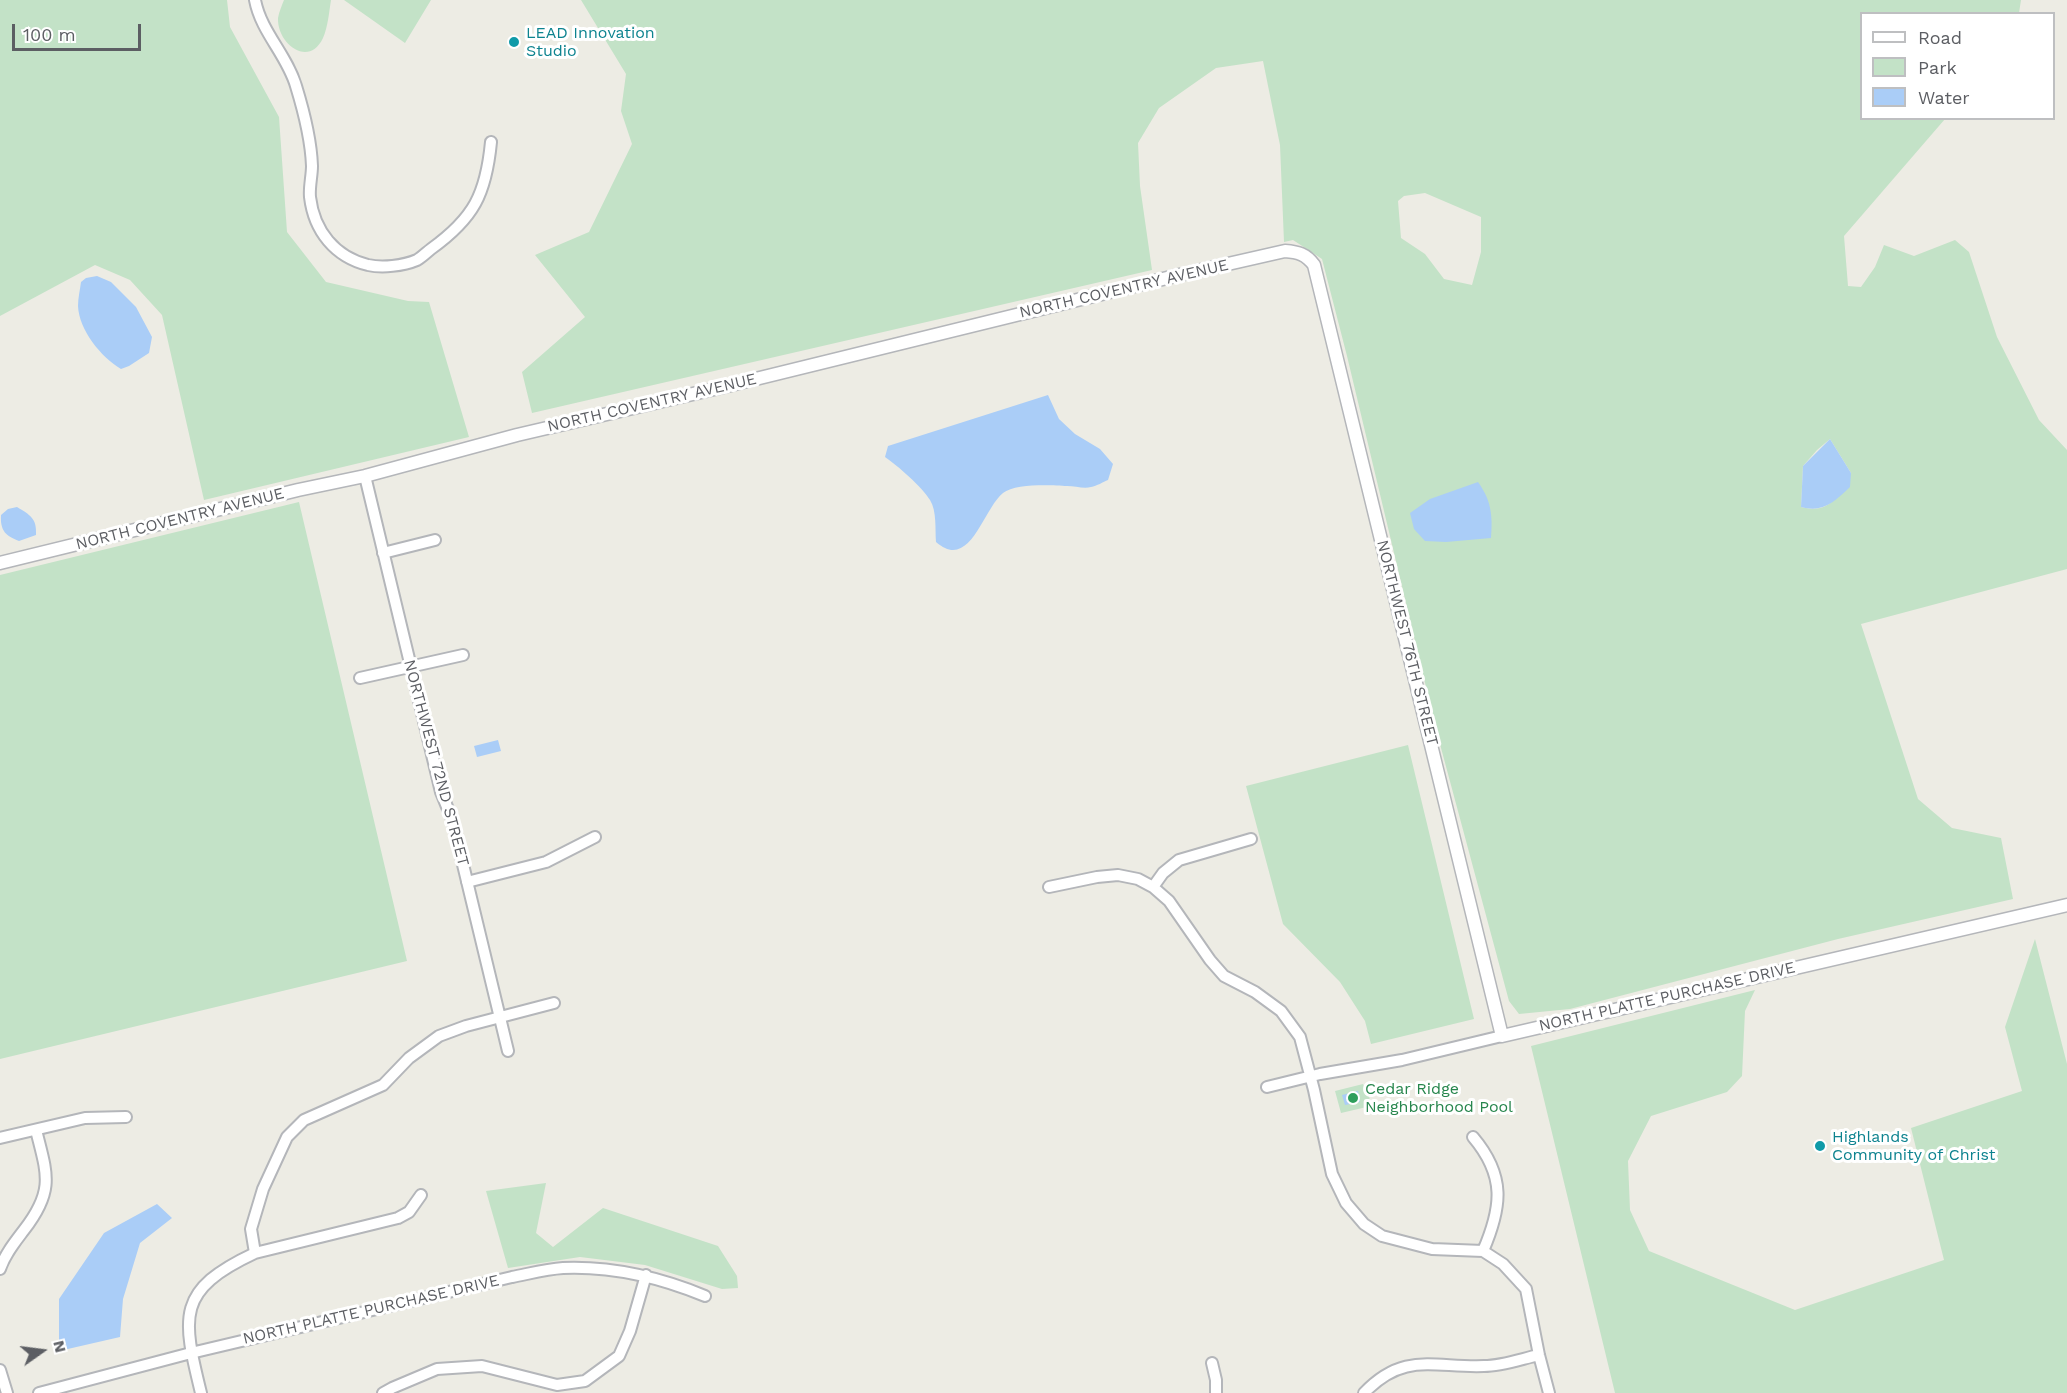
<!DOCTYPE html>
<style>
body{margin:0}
#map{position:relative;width:2067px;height:1393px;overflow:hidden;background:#edece4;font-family:"Work Sans",sans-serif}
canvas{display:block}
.legend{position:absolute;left:1860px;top:12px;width:195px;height:108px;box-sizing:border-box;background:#fff;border:2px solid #bebfc1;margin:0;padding:8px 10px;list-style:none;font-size:18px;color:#5c5e63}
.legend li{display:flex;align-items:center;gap:12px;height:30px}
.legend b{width:30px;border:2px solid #bebfc1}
.north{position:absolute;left:12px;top:1321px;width:60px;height:60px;-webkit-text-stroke:4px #fff;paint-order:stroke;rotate:76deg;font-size:16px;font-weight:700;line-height:24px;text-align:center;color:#5c5e63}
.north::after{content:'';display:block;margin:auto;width:21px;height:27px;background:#5c5e63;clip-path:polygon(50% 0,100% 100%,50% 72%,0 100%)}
.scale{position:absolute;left:12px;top:24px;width:129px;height:27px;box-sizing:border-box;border:3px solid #5c5e63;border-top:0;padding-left:8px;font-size:18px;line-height:21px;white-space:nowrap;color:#5c5e63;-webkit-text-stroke:4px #fff;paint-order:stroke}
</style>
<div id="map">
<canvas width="2067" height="1393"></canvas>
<ul class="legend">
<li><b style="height:8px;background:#fff"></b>Road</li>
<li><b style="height:16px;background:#c3e2c7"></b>Park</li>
<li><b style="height:16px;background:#aacdf7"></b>Water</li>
</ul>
<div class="north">N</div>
<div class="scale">100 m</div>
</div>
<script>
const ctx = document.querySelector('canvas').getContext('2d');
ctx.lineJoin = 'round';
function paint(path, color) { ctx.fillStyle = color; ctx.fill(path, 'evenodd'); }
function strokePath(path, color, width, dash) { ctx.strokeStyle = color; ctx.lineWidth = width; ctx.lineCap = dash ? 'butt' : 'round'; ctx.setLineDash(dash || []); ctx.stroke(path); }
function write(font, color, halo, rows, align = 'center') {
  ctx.font = font + ' "Work Sans",sans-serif'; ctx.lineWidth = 6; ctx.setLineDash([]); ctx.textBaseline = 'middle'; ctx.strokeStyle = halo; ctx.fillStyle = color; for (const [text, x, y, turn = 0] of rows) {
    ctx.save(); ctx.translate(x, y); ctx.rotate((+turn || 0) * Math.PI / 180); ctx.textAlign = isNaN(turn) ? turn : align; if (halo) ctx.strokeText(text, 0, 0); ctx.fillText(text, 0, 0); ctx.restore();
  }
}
paint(new Path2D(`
 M0,0H227L230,27L279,117L287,232L326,282L408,301L429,302L469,437L204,500L162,315L130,280L95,265L0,316Z
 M284,0H331C329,12 328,27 323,38C309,68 277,44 278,18C279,12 282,5 284,0Z
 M344,0H431L405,43Z
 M581,0H2021L2019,13L1862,14V118L1945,119L1844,236L1848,286L1861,287L1875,267L1884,245L1914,256L1955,240L1969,252L1997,337L2039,420L2067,450V569L1861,624L1918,799L1952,828L2001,838L2013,899L1838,939L1570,1009L1519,1014L1509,1001L1437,733L1347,356L1322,259L1293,240L1284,242L1280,145L1263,61L1216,68L1159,108L1138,143L1140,186L1152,270L532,413L522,372L585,317L535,255L589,232L632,144L621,111L626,74ZM1425,193L1481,217V252L1472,285L1444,279L1425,254L1401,238L1398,201L1404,196ZM1830,439L1851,473C1838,495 1831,515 1801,507L1803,466L1817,450Z
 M299,502L407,961L0,1059V575Z
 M1408,745L1474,1019L1371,1044L1365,1021L1340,982L1283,924L1246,786Z
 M2035,939L2067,1064V1393H1615L1531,1046L1755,990L1745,1011L1742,1076L1727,1092L1651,1116L1628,1161L1630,1210L1649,1251L1795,1310L1944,1260L1911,1128L2022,1091L2005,1027Z
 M1363,1084L1364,1086H1367L1371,1106L1341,1113L1335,1091Z
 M546,1183L536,1233L553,1247L603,1208L718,1246L737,1276L738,1288L722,1289L645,1265L580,1257L508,1268L486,1191Z`), '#c3e2c7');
paint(new Path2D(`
 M97,276L111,282L136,307L152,337L149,353L129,366L121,369C101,357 79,330 78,306C78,298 80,290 81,282L86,278Z
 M1048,395L1059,419L1075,434L1100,449L1113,464L1108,480C1103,482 1097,486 1091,487C1084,489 1075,486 1067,486C1052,485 1015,483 1003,493C983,509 970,572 936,542C935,530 937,511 930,500C923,488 897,465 885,457L888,446Z
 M1830,439L1851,473L1850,487C1834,502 1823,513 1801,507L1803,466Z
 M1478,482C1491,500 1493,515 1491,538L1446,542L1425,541L1414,529L1410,513L1430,499Z
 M17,507C30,515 37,518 36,535L19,541C6,536 0,531 1,515L8,509Z
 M498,740L501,751L477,757L474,746Z
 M1358,1091L1360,1102L1345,1105L1342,1095Z
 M157,1204L172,1218L140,1243L123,1299L120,1337L59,1351V1299L104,1233Z`), '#aacdf7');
const minor = new Path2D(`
 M255,0C261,32 287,55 296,86C304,112 311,138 312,166C312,176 309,187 310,197C314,231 335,257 368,265C382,268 403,266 417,260C422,257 427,252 431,249C474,218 486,194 491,142
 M365,476L441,792L452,819L508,1051
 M383,553L435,540
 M360,678L463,655
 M467,882L546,862L595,837
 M1049,887L1097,877L1118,875L1138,879L1153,887L1169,901L1210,960L1224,976L1255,992L1281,1011L1300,1037L1314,1090L1332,1174L1346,1203L1364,1224L1382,1236L1432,1249L1483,1251L1503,1264L1526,1289L1539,1355L1549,1393
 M1153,887L1163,873L1179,860L1251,839
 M1267,1087L1320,1074L1402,1060L1502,1036
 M1473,1137C1506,1176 1502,1207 1483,1251
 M0,1138L85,1118L126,1117
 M255,1253L251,1229L263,1189L287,1137L304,1120L383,1085L409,1058L439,1036L466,1026L554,1003
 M0,1269C5,1254 15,1242 24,1230C55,1190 47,1174 36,1130
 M1212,1363L1216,1380V1393
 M0,1370L7,1393
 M39,1393L191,1353L512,1277C528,1274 546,1269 563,1268C612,1266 659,1277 705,1296
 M201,1393C182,1316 176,1290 255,1253L398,1218L409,1212L421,1195
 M383,1393L392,1388L437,1369L482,1366L557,1385L585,1381L619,1356L630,1331L646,1275
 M1364,1393C1404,1351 1434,1368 1484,1366C1502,1366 1521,1359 1539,1355`);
const tertiary = new Path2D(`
 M0,563L298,490L365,476L517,435L727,386L1175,276L1285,251C1298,252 1306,254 1314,265L1502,1036L2067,905`);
strokePath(minor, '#b4b6ba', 14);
strokePath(tertiary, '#b4b6ba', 15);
strokePath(minor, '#fff', 10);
strokePath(tertiary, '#fff', 12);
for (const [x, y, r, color] of [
 [514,42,6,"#0f9aa8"],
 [1353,1098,6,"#2e9e5b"],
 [1820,1146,6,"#0f9aa8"]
]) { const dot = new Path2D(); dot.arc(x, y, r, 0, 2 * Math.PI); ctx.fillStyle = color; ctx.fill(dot); strokePath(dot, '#fff', 2); }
write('16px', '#0d838f', '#fff', [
 ["LEAD Innovation",526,33],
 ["Studio",526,51],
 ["Highlands",1832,1137],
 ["Community of Christ",1832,1155]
], 'left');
write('16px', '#5c5e63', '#fff', [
 ["NORTH COVENTRY AVENUE",1124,289,-13],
 ["NORTH COVENTRY AVENUE",652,403,-13],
 ["NORTH COVENTRY AVENUE",180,519,-14],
 ["NORTHWEST 76TH STREET",1407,643,76],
 ["NORTHWEST 72ND STREET",436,763,75],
 ["NORTH PLATTE PURCHASE DRIVE",1667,997,-13],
 ["NORTH PLATTE PURCHASE DRIVE",371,1310,-13]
]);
write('16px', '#27864d', '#fff', [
 ["Cedar Ridge",1365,1089],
 ["Neighborhood Pool",1365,1107]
], 'left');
</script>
